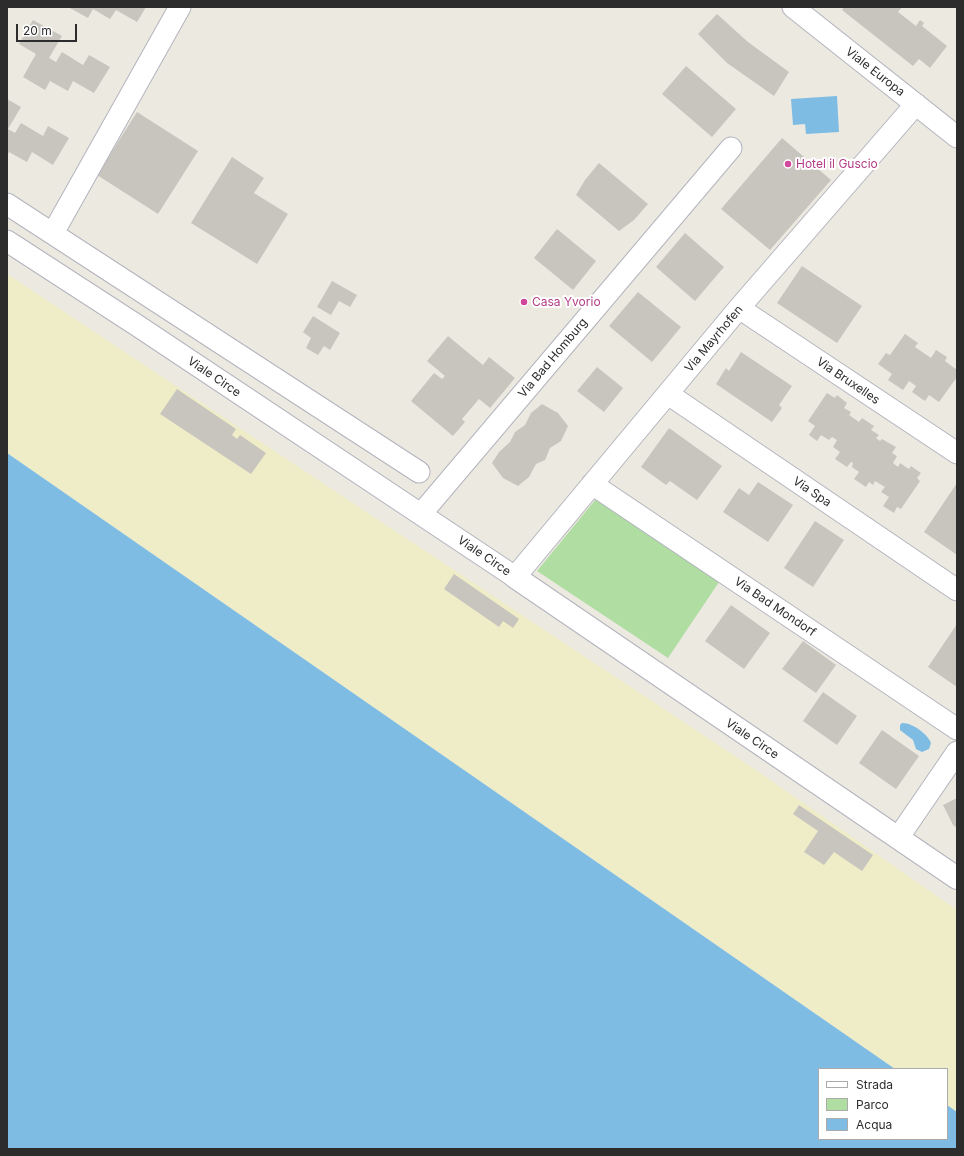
<!DOCTYPE html>
<style>
body{margin:0}
#map{position:relative;width:964px;height:1156px;overflow:hidden;background:#ece9e0;font-family:Inter,sans-serif}
canvas{display:block}
.frame{position:absolute;inset:0;border:8px solid #2c2c2c;pointer-events:none}
.legend{position:absolute;left:818px;top:1068px;width:130px;height:72px;box-sizing:border-box;background:#fff;border:1px solid #ababab;margin:0;padding:5px 7px;list-style:none;font-size:12px;color:#2c2c2c}
.legend li{display:flex;align-items:center;gap:8px;height:20px}
.legend b{width:20px;border:1px solid #ababab}
.scale{position:absolute;left:16px;top:24px;width:61px;height:18px;box-sizing:border-box;border:2px solid #2c2c2c;border-top:0;padding-left:5px;font-size:12px;line-height:14px;white-space:nowrap;color:#2c2c2c;-webkit-text-stroke:3px #fff;paint-order:stroke}
</style>
<div id="map">
<canvas width="964" height="1156"></canvas>
<div class="frame"></div>
<ul class="legend">
<li><b style="height:5px;background:#fff"></b>Strada</li>
<li><b style="height:11px;background:#afdda2"></b>Parco</li>
<li><b style="height:11px;background:#7ebce4"></b>Acqua</li>
</ul>
<div class="scale">20 m</div>
</div>
<script>
const ctx = document.querySelector('canvas').getContext('2d');
ctx.lineJoin = 'round';
function paint(path, color) { ctx.fillStyle = color; ctx.fill(path, 'evenodd'); }
function strokePath(path, color, width, dash) { ctx.strokeStyle = color; ctx.lineWidth = width; ctx.lineCap = dash ? 'butt' : 'round'; ctx.setLineDash(dash || []); ctx.stroke(path); }
function write(font, color, halo, rows, align = 'center') {
  ctx.font = font + ' Inter,sans-serif'; ctx.lineWidth = 4; ctx.setLineDash([]); ctx.textBaseline = 'middle'; ctx.strokeStyle = halo; ctx.fillStyle = color; for (const [text, x, y, turn = 0] of rows) {
    ctx.save(); ctx.translate(x, y); ctx.rotate((+turn || 0) * Math.PI / 180); ctx.textAlign = isNaN(turn) ? turn : align; if (halo) ctx.strokeText(text, 0, 0); ctx.fillText(text, 0, 0); ctx.restore();
  }
}
paint(new Path2D(`
 M596,499L719,582L668,658L537,571Z`), '#afdda2');
paint(new Path2D(`
 M7,274L753,768L957,910V1112L947,1105V1069H895L7,453Z`), '#eeedc7');
paint(new Path2D(`
 M837,96L839,132L806,134L805,124L793,125L791,99Z
 M7,453L895,1069H819V1139H947V1105L957,1112V1149H7Z
 M902,723C911,722 928,734 931,743L929,749L922,752L916,749L913,740L900,730V725Z`), '#7ebce4');
paint(new Path2D(`
 M68,7H146L137,22L116,10L110,19L93,9L88,18Z
 M844,7H902L898,12L916,26L920,20L924,23L922,26L947,46L930,68L919,59L913,66L842,10Z
 M717,14L748,42L789,72L774,96L727,63L698,34Z
 M33,20L62,36L49,58L56,62L62,52L83,65L89,55L110,67L94,93L73,81L68,91L50,81L45,90L23,77L36,54L19,44Z
 M686,66L736,109L712,137L662,94Z
 M7,99L21,107L8,129L15,133L21,123L43,136L48,126L69,138L53,165L32,152L27,162L9,152L7,156Z
 M137,112L198,151L158,214L97,175Z
 M782,138L831,180L770,250L721,209Z
 M232,157L264,178L254,193L288,214L257,264L191,223Z
 M599,163L648,204L634,220L619,231L576,195L585,180Z
 M557,229L596,261L573,290L534,258Z
 M685,233L724,267L695,301L656,267Z
 M802,266L862,306L837,343L777,303Z
 M332,281L357,295L350,307L339,301L331,315L317,307Z
 M638,292L681,327L652,362L609,326Z
 M313,316L340,333L330,350L324,346L318,355L306,348L311,338L303,332Z
 M905,334L918,343L915,347L931,358L936,350L947,357L945,361L957,370V377L939,402L929,395L925,401L912,392L916,386L909,381L903,390L888,380L892,374L878,364L886,353L890,355Z
 M448,336L483,365L489,357L515,378L490,408L479,399L462,419L465,422L453,436L411,401L434,373L442,379L445,376L427,361Z
 M741,352L792,386L779,405L782,408L772,422L716,384L726,368L729,371Z
 M597,367L623,388L604,412L577,391Z
 M177,389L236,429L232,435L237,439L240,435L266,453L251,474L160,414Z
 M827,393L835,398L837,395L847,403L844,408L851,412L849,415L859,422L862,418L874,426L871,430L879,435L876,438L880,441L882,439L896,447L892,453L897,456L893,463L898,467L900,463L909,469L911,466L921,473L917,478L920,481L901,509L897,507L894,513L883,506L889,497L881,492L885,487L875,481L873,485L869,482L866,487L854,479L859,472L852,467L853,463L851,462L847,467L835,459L840,452L833,447L837,440L832,437L829,440L821,435L817,441L809,435L815,426L808,421Z
 M542,404L558,413L568,426L561,441L550,448L545,460L536,464L529,477L518,486L503,478L492,463L499,452L510,442L515,432L525,425L531,413Z
 M669,428L722,466L697,500L670,481L666,485L641,467Z
 M758,482L793,505L768,542L723,512L739,488L749,495Z
 M957,483V555L924,532Z
 M815,521L844,540L813,587L784,568Z
 M454,574L519,619L513,628L503,621L499,627L444,589Z
 M731,605L770,633L744,669L705,641Z
 M957,624V687L928,667Z
 M803,641L836,665L816,693L782,669Z
 M823,692L857,716L837,745L803,721Z
 M882,730L919,756L896,789L859,763Z
 M957,798V828L953,825L943,805Z
 M799,805L873,855L862,871L834,852L824,865L804,852L818,831L793,814Z`), '#c8c5bf');
const street = new Path2D(`
 M793,7L957,137
 M7,204L419,472
 M53,233L180,7
 M7,241L138,326L515,577L739,308L916,104
 M739,308L957,453
 M668,394L957,590
 M592,484L957,729
 M421,514L731,148
 M898,838L957,752`);
const secondary = new Path2D(`
 M515,577L957,878`);
strokePath(street, '#b3b4be', 23);
strokePath(secondary, '#b3b4be', 24);
strokePath(street, '#fff', 21);
strokePath(secondary, '#fff', 22);
for (const [x, y, r, color] of [
 [788,164,4,"#d1479c"],
 [524,302,4,"#d1479c"]
]) { const dot = new Path2D(); dot.arc(x, y, r, 0, 2 * Math.PI); ctx.fillStyle = color; ctx.fill(dot); strokePath(dot, '#fff', 1.5); }
write('12px', '#2c2c2c', '#fff', [
 ["Viale Europa",875,72,38],
 ["Via Mayrhofen",714,339,-50],
 ["Via Bad Homburg",553,358,-50],
 ["Viale Circe",214,377,34],
 ["Via Bruxelles",848,381,34],
 ["Via Spa",812,492,34],
 ["Viale Circe",484,556,34],
 ["Via Bad Mondorf",775,607,34],
 ["Viale Circe",752,739,34]
]);
write('12px', '#b23c85', '#fff', [
 ["Hotel il Guscio",796,164],
 ["Casa Yvorio",532,302]
], 'left');
</script>
